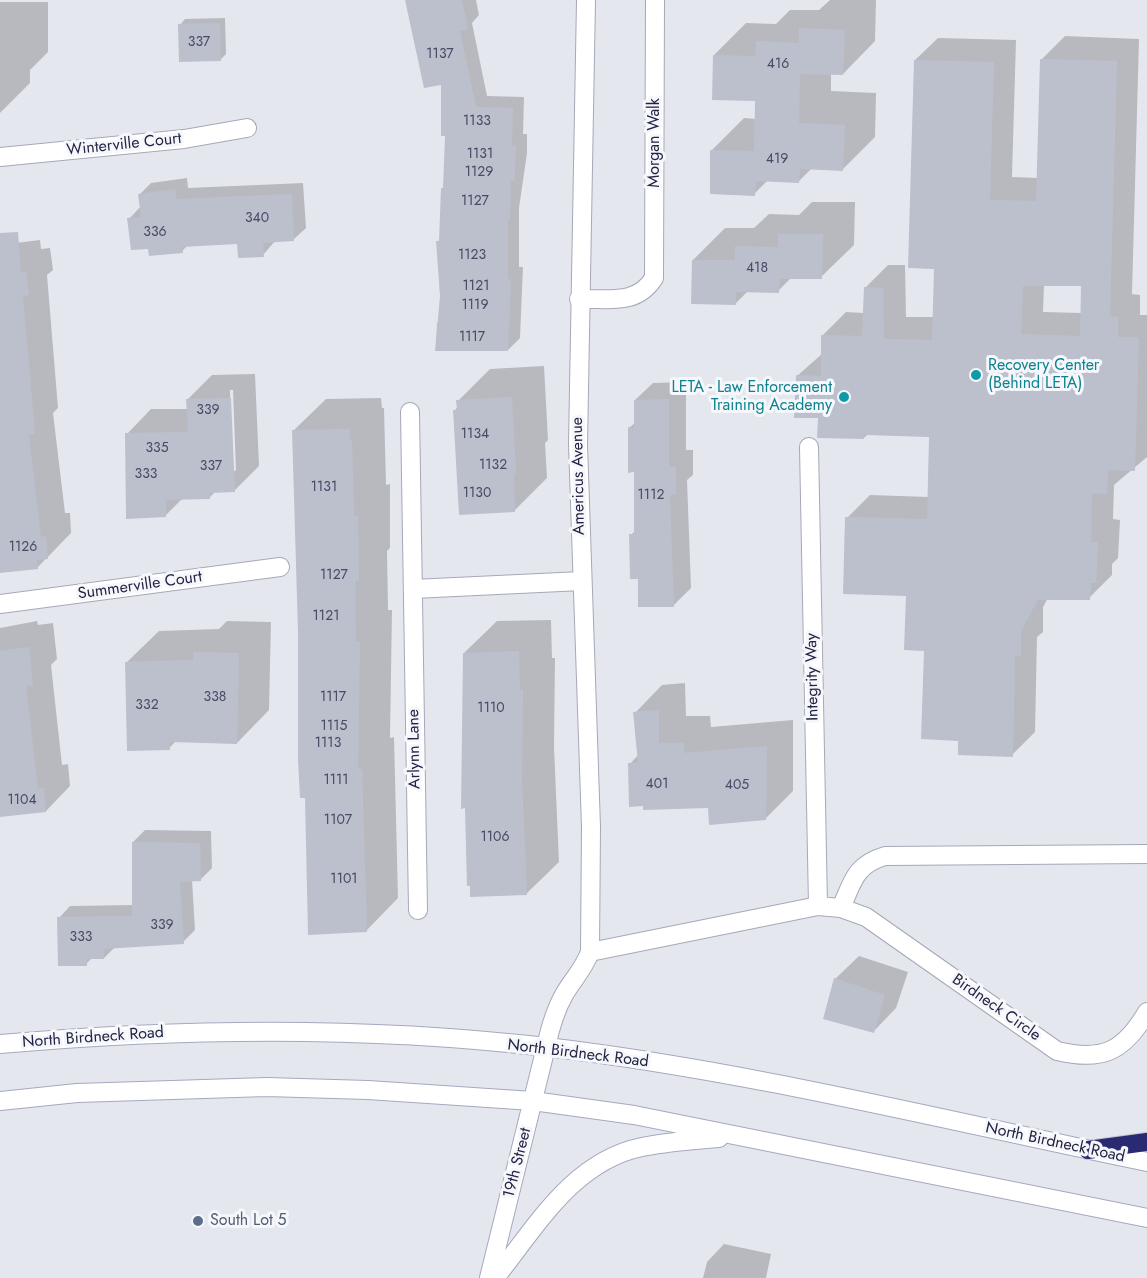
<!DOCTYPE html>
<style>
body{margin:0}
canvas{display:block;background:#e5e7ef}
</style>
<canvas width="1147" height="1278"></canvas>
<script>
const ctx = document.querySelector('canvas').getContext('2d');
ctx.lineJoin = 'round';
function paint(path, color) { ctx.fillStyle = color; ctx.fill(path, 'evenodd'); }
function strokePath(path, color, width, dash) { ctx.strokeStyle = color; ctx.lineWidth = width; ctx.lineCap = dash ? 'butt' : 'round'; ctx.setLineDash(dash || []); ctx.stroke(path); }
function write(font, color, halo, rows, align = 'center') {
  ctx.font = font + ' Jost,sans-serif'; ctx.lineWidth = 6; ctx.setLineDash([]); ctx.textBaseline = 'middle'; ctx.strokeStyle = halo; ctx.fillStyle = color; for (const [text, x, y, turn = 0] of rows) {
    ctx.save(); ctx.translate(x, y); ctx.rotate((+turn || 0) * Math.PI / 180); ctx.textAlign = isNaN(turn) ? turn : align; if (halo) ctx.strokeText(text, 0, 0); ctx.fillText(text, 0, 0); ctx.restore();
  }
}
paint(new Path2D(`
 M406,0H476L479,15L472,23L487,96L524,97L523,134H527V153L519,208V267H523L520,338L508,350H436L437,323L441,319L438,242L440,239L442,188L445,186L446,135L443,83Z
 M830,0H876L875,41L843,74L831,73V91L876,93L875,137L843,169L812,168L799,181L768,180L754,194L712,150L744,118L756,119L757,100L714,55L746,23L776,24L790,10H819Z
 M0,2H48V52L30,70V83L0,113Z
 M225,18L226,54L220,60L180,25L185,19Z
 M1065,36L1139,39L1132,294L1140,295V315H1147V457L1114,485L1113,519L1120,520L1118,558L1112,564V575L1089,598H1048L1043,607V632L1037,637L1035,732L1012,755L960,739L907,594L847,518L870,495L929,497L931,436L868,434L864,438L819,417L797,376L823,353V335L846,312L864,313L865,288L888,265H905L906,317H934L936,267L915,60L938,38L1016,40L1012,177L1039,178L1042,59ZM1044,284L1082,285V313L1043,312Z
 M187,178L188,188L303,183L306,228L294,239L275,241L263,255L239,242L188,245L182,251L149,247L129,219L141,206L140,194L151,183Z
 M812,202H855L854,245L821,277H792L778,291H748L736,303L693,260L725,228H754L769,214L799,215Z
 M40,240L41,249L50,248L53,270L47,275L58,408L53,413L65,513H70L71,533L37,568L0,571V245Z
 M544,366L548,440L545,443L547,478L514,511L454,411L458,407V401L490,369Z
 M255,374L259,466L234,491H216L210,497L183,498L165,516L127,434L151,409H188V399L212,375ZM230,390H233L236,470L233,472Z
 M686,382V450H693V475L687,480L691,588L673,606L639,578L631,535L636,530L635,471L629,428L636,422L635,400L653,383Z
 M381,398L382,408H384L386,485L390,484V548L387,551L388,610H392L390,738L394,737L398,898L366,931L306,796L293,431L326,399Z
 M551,620L552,658H555L554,747L559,862L526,894L464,653L497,621Z
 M37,621L38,625L53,623L57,659L51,665L62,765L68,764L70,786L46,811L0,815V628Z
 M227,621L271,622L269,710L237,743L176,741L169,748L126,663L159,631L219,629Z
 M685,683L686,716H710L711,727L793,720V791L765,819L710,807L630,764L639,754L635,713L662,685Z
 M145,830L211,831L212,868L200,880H192L195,930L183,942L115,947L104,958H92L86,964L59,918L70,906L134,905L133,842Z
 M859,956L908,972L896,1008L873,1032L835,979Z
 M724,1244L771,1254L766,1278H703L707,1262Z`), '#0003');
paint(new Path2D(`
 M405,0H462L468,29L460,31L476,107L513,108L512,146H516L515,166V181H511L510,219H508V279H511L508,351H435L440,296L436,241H439L441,188H443L445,136H441V85L424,88Z
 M220,23L221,61L179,62L178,24Z
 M799,28L845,30L843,75L800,74L799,123L845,125L843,171L800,169L799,183L756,181L755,196L710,194V150L754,151L755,101L712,100L713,55L755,56L756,41L799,43Z
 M1040,59L1117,61L1110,316L1118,317V337H1139L1135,471L1108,470L1107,494L1092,493L1091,542H1098L1096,583H1091L1090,600H1038L1021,631V656H1015L1013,757L958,755V741L921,739L924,651L904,650L906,596L843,594L845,517L927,519L929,437L864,435V439L817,438L818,418H794L796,375L821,376V335L862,336L864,287L883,288L884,339L932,340L934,269L908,268L914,60L994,62L990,200L1036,201ZM1023,286H1081L1080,336L1021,334Z
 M175,189L177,199L292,194L294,241L263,243L264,257L238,258L237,244L182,247L183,253L149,256L148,249L131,250L127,218L141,217L138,194Z
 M18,232L21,272L26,271L29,295L23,296L35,434L29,435L41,537L46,536L48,559L37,560L38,569L0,573V233Z
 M778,234H823L822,279H780L779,293L736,292V305L691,304L692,260H735V246L778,247Z
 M512,397L516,474H514L515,512L459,515L453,410H457L456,400Z
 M231,398L235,492L210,493V499L166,500V517L126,519L125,433L188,432L186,399Z
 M669,399V467H676V494L670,495L674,607H638V579H630L629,534H634V472L628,473V427L634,428V400Z
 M349,429L350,440H352L354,516H358L359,581H355L356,642L360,641L358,769H362L367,932L308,935L305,798H300L298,760V632L292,430Z
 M29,647L33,685L26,686L38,789L44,788L46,812L0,817V651Z
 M519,651L520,690L523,689L522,780L527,895L470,897V886H467L465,808L461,809L463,653Z
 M193,652L239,653L237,744L170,742V750L127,751L125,662L193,660Z
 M659,710V743H684V753L767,746L766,820L709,825L708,808L643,810V806L629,807L628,763H638L633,712Z
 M132,842L200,843L201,881L180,882L184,944L104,949V959H87V966H58L57,917L132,916Z
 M834,978L885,995L874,1033L823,1019Z`), '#bcc0cd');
const street = new Path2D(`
 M0,157L184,139L247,128
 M579,299C609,298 636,306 654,278L655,0
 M410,412L418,910
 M809,447L818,906
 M413,589L582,581
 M0,604L280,567
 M841,908C853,881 855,865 885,856L1147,854
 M590,952L818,906L841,908L866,917L1057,1051C1103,1062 1124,1051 1147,1012
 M546,1047C550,1028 555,1010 565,993C574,978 583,970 590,952L591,827L578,444L586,0`);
const secondary = new Path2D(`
 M0,1044C181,1028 366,1026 547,1047C749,1071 948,1121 1147,1162
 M0,1101L77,1093L267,1087L368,1090L533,1101L634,1115L1147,1218
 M489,1278L546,1047
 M495,1278C536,1227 573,1161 642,1147C667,1142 694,1140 719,1138`);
const highway = new Path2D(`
 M1088,1150L1147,1142`);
strokePath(street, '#a6a8b8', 20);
strokePath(secondary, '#a5a9bf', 20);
strokePath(highway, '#c1c1ca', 20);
strokePath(street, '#fff', 18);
strokePath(secondary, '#fff', 18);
strokePath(highway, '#2a2a73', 18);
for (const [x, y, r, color] of [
 [976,375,6,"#0f9aa8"],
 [844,397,6,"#0f9aa8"],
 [198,1221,6,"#5c6f8a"]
]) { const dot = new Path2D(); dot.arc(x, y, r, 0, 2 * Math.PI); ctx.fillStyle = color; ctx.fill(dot); strokePath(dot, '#f6f7fb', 2); }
write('14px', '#484a66', null, [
 ["337",199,43],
 ["1137",440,55],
 ["416",778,65],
 ["1133",477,122],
 ["1131",480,155],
 ["419",777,160],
 ["1129",479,173],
 ["1127",475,202],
 ["340",257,219],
 ["336",155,233],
 ["1123",472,256],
 ["418",757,269],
 ["1121",476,287],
 ["1119",475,306],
 ["1117",472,338],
 ["339",208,411],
 ["1134",475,435],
 ["335",157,449],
 ["1132",493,466],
 ["337",211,467],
 ["333",146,475],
 ["1131",324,488],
 ["1130",477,494],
 ["1112",651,496],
 ["1126",23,548],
 ["1127",334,576],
 ["1121",326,617],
 ["338",215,698],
 ["1117",333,698],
 ["332",147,706],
 ["1110",491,709],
 ["1115",334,727],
 ["1113",328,744],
 ["1111",336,781],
 ["401",657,785],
 ["405",737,786],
 ["1104",22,801],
 ["1107",338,821],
 ["1106",495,838],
 ["1101",344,880],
 ["339",162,926],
 ["333",81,938]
]);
write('16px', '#212343', '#f6f7fb', [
 ["Morgan Walk",655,143,-90],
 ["Winterville Court",124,145,-6],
 ["Americus Avenue",579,476,-91],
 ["Summerville Court",140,586,-8],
 ["Integrity Way",813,677,-91],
 ["Arlynn Lane",415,749,-91],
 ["Birdneck Circle",996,1008,35],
 ["North Birdneck Road",93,1038,-4],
 ["North Birdneck Road",578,1054,7],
 ["North Birdneck Road",1055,1143,12],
 ["19th Street",518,1163,-76]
]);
write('16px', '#0d838f', '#f6f7fb', [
 ["Recovery Center",988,366],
 ["(Behind LETA)",988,384],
 ["LETA - Law Enforcement",832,388,"right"],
 ["Training Academy",832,406,"right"]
], 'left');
write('16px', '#4e5e75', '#f6f7fb', [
 ["South Lot 5",210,1221]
], 'left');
</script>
